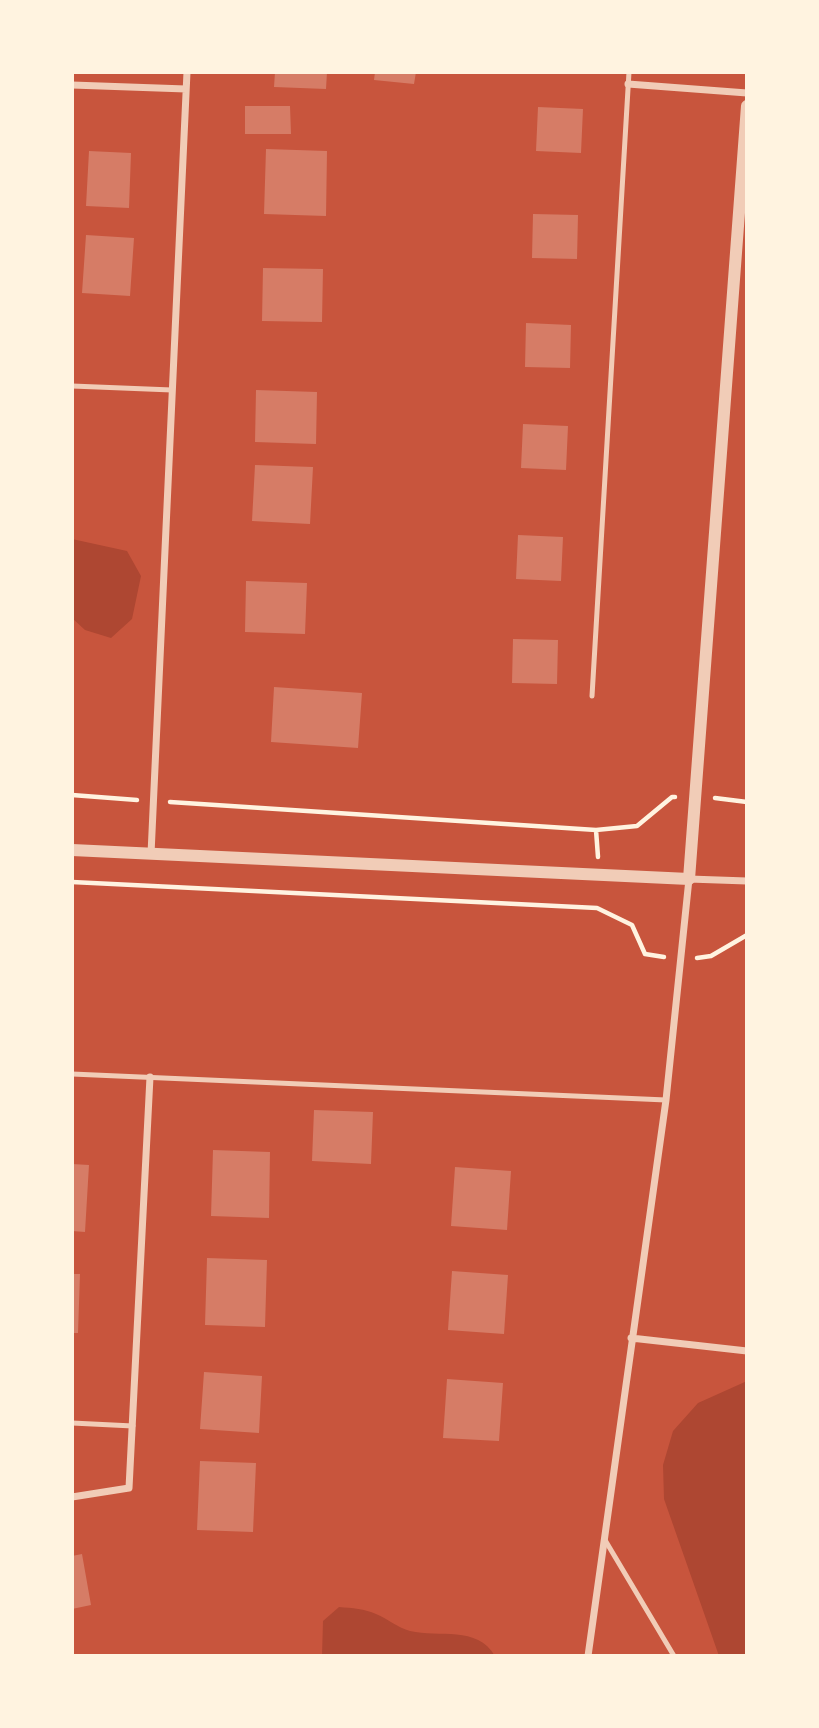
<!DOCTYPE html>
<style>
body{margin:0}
#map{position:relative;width:819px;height:1728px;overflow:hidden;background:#c8553d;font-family:"Work Sans",sans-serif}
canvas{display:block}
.frame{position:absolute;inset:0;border:74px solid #fff3e0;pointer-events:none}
</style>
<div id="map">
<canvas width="819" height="1728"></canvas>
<div class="frame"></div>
</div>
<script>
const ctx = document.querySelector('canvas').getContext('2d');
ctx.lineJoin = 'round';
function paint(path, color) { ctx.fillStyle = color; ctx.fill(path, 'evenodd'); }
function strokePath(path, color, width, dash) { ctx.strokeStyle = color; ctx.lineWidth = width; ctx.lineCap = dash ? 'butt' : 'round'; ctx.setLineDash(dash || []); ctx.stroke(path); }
paint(new Path2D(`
 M72,539L127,551L141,576L132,619L111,638L85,630L72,618Z
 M747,1381V1656H719L664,1499L663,1465L673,1431L698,1403Z
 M339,1607C352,1608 365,1609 376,1614C388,1619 398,1628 410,1631C439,1638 477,1625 495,1656H322L323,1621Z`), '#ae4732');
paint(new Path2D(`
 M275,72H327L326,89L274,87Z
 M375,72H416L414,84L374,80Z
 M245,106H290L291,134H245Z
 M538,107L583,109L581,153L536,151Z
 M266,149L327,151L326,216L264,214Z
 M89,151L131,153L129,208L86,206Z
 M533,214L578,215L577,259L532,258Z
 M86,235L134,238L130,296L82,293Z
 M263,268L323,269L322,322L262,321Z
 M526,323L571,325L570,368L525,367Z
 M256,390L317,392L316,444L255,442Z
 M523,424L568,426L566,470L521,468Z
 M255,465L313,467L310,524L252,521Z
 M518,535L563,537L561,581L516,579Z
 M246,581L307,583L305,634L245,632Z
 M513,639L558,640L557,684L512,683Z
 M274,687L362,693L358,748L271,742Z
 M314,1110L373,1112L371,1164L312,1161Z
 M213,1150L270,1152L269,1218L211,1216Z
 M72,1164L89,1165L85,1232L72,1231Z
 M455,1167L511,1171L507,1230L451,1226Z
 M207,1258L267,1260L265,1327L205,1325Z
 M452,1271L508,1275L504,1334L448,1330Z
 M72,1274H80L78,1333H72Z
 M204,1372L262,1376L259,1433L200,1429Z
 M447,1379L503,1383L499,1441L443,1438Z
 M200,1461L256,1463L253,1532L197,1530Z
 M82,1554L91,1605L72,1609V1556Z`), '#d67c66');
strokePath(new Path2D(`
 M72,795L137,800
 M715,798L747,802
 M170,802L596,830L637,826L672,797H675
 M596,830L598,857
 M72,882L597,908L632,925L645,954L664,957
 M697,958L711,956L747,935`), '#fff3e0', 4.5);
strokePath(new Path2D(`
 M72,386L172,390
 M592,696L629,72
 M72,1074L666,1100
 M72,1423L133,1426
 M605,1540L674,1656`), '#f1ccb7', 5);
strokePath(new Path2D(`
 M628,84L747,93
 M72,85L186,89
 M151,854L187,72
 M631,1338L747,1351
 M72,1497L129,1488L150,1077
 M588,1656L666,1100L689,879L747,881`), '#f1ccb7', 7);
strokePath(new Path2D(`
 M72,850L689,879L747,106`), '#f1ccb7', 12);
</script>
